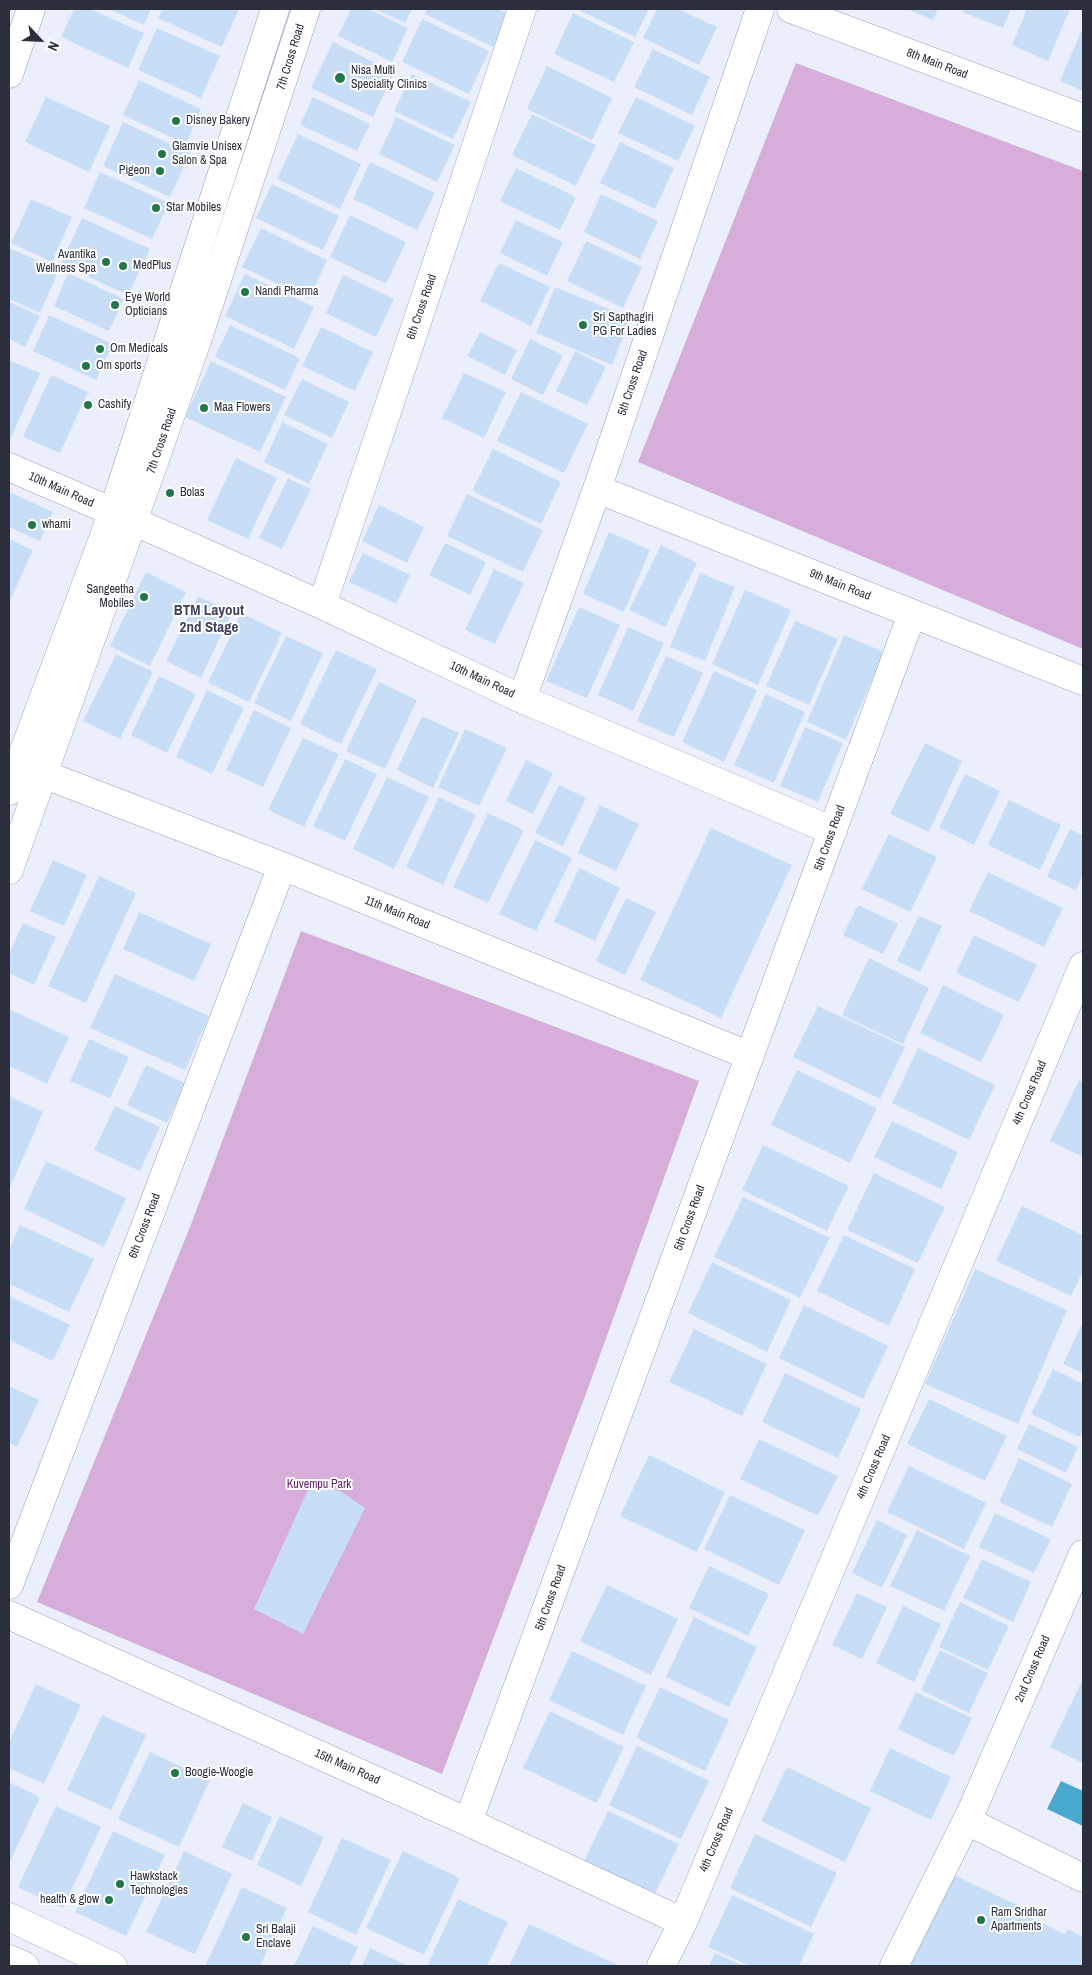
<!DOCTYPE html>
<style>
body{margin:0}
#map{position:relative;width:1092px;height:1975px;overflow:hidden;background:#ebeffc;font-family:"Archivo Narrow",sans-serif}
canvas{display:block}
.frame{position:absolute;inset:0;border:10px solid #2b2e3b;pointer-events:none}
.north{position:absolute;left:15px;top:15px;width:50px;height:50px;-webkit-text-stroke:4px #fff;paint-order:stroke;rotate:115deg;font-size:14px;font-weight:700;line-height:20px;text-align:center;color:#2b2e3b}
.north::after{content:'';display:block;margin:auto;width:18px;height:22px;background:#2b2e3b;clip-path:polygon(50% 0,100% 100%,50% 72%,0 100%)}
</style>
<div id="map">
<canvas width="1092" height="1975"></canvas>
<div class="frame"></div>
<div class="north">N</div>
</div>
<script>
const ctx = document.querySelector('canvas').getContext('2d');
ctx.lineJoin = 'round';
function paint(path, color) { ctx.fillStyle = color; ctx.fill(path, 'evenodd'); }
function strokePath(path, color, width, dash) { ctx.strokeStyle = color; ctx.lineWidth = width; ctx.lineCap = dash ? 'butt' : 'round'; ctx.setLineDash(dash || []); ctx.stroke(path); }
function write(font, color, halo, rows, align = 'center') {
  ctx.font = font + ' "Archivo Narrow",sans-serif'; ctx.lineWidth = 4; ctx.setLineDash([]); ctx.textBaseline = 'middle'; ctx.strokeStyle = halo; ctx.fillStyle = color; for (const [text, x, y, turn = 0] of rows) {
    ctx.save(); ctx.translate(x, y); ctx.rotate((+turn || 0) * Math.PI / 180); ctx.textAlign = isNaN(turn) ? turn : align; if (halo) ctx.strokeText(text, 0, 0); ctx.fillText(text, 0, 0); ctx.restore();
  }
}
paint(new Path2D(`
 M796,63L1083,171V649L638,462Z
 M301,931L699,1081L587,1391L442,1774L37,1602L190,1227Z`), '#d6aed9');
paint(new Path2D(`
 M1061,1781L1083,1791V1826L1047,1809Z`), '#4aa9cf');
paint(new Path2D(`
 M74,9H90L144,33L128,68L61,37Z
 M108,9H151L144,25Z
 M162,9H239L222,47L158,18Z
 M351,9H368L408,28L392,62L338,36Z
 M375,9H412L405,23Z
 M427,9H498L509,14L493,47L425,14Z
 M577,9H649L635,37Z
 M657,9H678L717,27L699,65L643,38Z
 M907,9H938L933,20Z
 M964,9H1011L1003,28L962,12Z
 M1027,9H1070L1048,61L1012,45Z
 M573,13L634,42L614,82L554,54Z
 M422,19L489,51L469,94L402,62Z
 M1083,27V91L1060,81Z
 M157,28L220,56L201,98L138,70Z
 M333,42L394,72L373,117L311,88Z
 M653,49L710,77L692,115L634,87Z
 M547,66L612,98L592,140L527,109Z
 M412,74L471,102L453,139L394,111Z
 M139,80L201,109L186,144L123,115Z
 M46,97L110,126L89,172L25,142Z
 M313,97L370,124L357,151L300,125Z
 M636,97L695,126L678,161L618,133Z
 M532,114L596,145L576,186L512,155Z
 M396,117L455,145L437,182L379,154Z
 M123,122L190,153L170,197L103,166Z
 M298,134L361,164L340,209L277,179Z
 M620,142L674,168L655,209L600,183Z
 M370,162L435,193L417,230L353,199Z
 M516,168L576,197L560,230L500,201Z
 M100,172L169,203L152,239L84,208Z
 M272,184L339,216L323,250L256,218Z
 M601,194L658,221L640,259L584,232Z
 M31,199L72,217L52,262L11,243Z
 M350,215L406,242L386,284L330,257Z
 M82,218L150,249L128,295L61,264Z
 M516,220L563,242L547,276L500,253Z
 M261,228L327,260L309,299L242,267Z
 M586,241L642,267L623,308L567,281Z
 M9,248L59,270L40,313L9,299Z
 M499,263L550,287L531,326L480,301Z
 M68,273L124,299L109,331L54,306Z
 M245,274L314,307L294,349L225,316Z
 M343,275L394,299L376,337L326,313Z
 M555,287L631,318L612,365L536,333Z
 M9,302L40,316L25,347L9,339Z
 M49,315L113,344L96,380L33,351Z
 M230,325L300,358L285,390L215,357Z
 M321,327L373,352L355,391L302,366Z
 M480,332L517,350L505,375L467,356Z
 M530,339L563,355L543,395L511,379Z
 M575,351L606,367L587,405L556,391Z
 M9,360L40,373L9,442Z
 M211,361L286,397L260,452L185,417Z
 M464,373L506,392L484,438L442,418Z
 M51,375L88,392L60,453L23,437Z
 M302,379L349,402L332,438L284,415Z
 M521,392L588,424L564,473L497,441Z
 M282,422L328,444L309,484L264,462Z
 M493,449L561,482L541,524L472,491Z
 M236,458L277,478L248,539L207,520Z
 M288,478L311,489L282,549L259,538Z
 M9,492L53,512L40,541L9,527Z
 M467,494L543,530L523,572L447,536Z
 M379,505L424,527L407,563L362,541Z
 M609,532L650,550L624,612L583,594Z
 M9,539L33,550L9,603Z
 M445,543L486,562L470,595L429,575Z
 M661,545L697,563L665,627L629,610Z
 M363,553L410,575L396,604L349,582Z
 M494,569L524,583L495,644L465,630Z
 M146,572L186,592L150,666L110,646Z
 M700,573L735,587L705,661L670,647Z
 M745,590L791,610L758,685L712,664Z
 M198,596L232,612L201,678L166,661Z
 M579,607L620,625L587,698L546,681Z
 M241,613L282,633L249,702L208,683Z
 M795,621L838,639L809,705L766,686Z
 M628,627L664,643L633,711L598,695Z
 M844,635L884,652L846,740L807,722Z
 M286,636L323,653L291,721L254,703Z
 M336,650L377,669L341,744L300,724Z
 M116,654L153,672L120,739L83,721Z
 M666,656L703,673L674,737L637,721Z
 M714,671L757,690L724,762L682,742Z
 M159,676L196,694L167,753L131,735Z
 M379,682L417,700L385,769L346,751Z
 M207,690L244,708L212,774L176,757Z
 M766,694L805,712L774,783L734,765Z
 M254,710L291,728L263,787L226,770Z
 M422,716L459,733L433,788L397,770Z
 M805,727L843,743L818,802L780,786Z
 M465,729L507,748L479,806L438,787Z
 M303,738L339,754L304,827L268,810Z
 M925,743L962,761L929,832L890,814Z
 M345,759L377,774L345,841L313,826Z
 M526,760L553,773L533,814L506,801Z
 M965,774L1000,791L974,845L939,828Z
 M387,777L429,797L394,869L353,849Z
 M559,785L586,798L563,846L535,833Z
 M439,797L476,815L443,885L406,867Z
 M1009,800L1061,825L1040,870L988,845Z
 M600,805L639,824L616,871L578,853Z
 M488,813L524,830L488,903L453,887Z
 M711,828L792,865L721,1018L640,980Z
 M1070,829L1083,835V875L1076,890L1047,877Z
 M889,834L937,857L910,912L862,889Z
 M535,840L572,858L536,931L499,914Z
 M53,860L87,875L64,926L30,911Z
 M579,868L620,888L595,941L554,922Z
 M988,872L1063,908L1044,947L969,911Z
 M99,876L136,893L86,1003L48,986Z
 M626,898L656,912L625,975L596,961Z
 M858,905L898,924L883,954L843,935Z
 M139,912L211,944L194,981L123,949Z
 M919,916L942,926L920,972L897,961Z
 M23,923L56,937L34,985L9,973V954Z
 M974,935L1037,965L1019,1002L956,973Z
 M869,958L929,988L903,1044L842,1015Z
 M115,974L209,1016L185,1070L90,1028Z
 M943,985L1004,1015L981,1062L920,1033Z
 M818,1006L905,1047L880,1099L793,1057Z
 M9,1009L69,1037L47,1084L9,1066Z
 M89,1039L129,1057L110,1098L70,1081Z
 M918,1048L995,1085L969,1140L892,1103Z
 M146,1065L185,1083L167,1123L127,1105Z
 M797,1070L877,1108L850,1163L771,1125Z
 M1079,1080L1083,1082V1157L1050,1141Z
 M9,1096L43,1112L9,1190Z
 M115,1106L160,1127L140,1171L94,1150Z
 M892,1121L958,1152L941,1189L874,1157Z
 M763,1145L849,1186L827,1231L742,1190Z
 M46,1161L126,1198L104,1247L24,1209Z
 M874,1173L945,1207L918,1263L847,1230Z
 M743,1197L830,1238L800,1298L714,1257Z
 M1022,1206L1083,1235V1271L1071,1296L996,1261Z
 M20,1225L94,1259L69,1312L9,1284V1250Z
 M844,1235L915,1269L889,1326L817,1291Z
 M712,1262L791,1300L767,1352L688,1313Z
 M975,1269L1067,1310L1018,1424L925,1384Z
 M9,1296L70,1325L53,1361L9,1340Z
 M804,1305L888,1346L863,1399L779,1358Z
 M1081,1326L1083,1327V1373L1063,1364Z
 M694,1329L767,1364L742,1416L669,1382Z
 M1053,1369L1083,1384V1429L1079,1437L1031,1414Z
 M785,1373L861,1409L838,1458L762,1422Z
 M9,1386L39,1400L17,1447L9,1443Z
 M929,1399L1007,1436L985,1481L907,1444Z
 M1029,1424L1078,1447L1066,1473L1017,1449Z
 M759,1439L838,1476L818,1516L740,1479Z
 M649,1455L725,1492L697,1552L620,1516Z
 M1019,1458L1072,1484L1052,1527L999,1502Z
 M909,1466L986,1503L964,1549L887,1512Z
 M311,1483L340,1491L365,1508L303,1634L254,1609Z
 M730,1495L805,1530L779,1585L704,1549Z
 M995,1513L1051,1539L1034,1573L979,1547Z
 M877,1520L907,1535L882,1588L852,1573Z
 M917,1530L970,1556L944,1611L890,1586Z
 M982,1559L1031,1582L1013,1622L963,1598Z
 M709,1566L769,1594L748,1636L689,1608Z
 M607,1585L678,1619L651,1675L580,1641Z
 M857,1593L887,1607L862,1659L832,1645Z
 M960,1602L1009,1626L988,1670L939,1647Z
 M903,1606L941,1624L914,1682L876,1663Z
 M694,1617L757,1647L729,1707L666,1677Z
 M940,1650L988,1673L969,1713L921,1690Z
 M572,1651L646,1686L623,1735L549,1700Z
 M1083,1679V1763L1050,1747Z
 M36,1684L81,1705L44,1784L9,1768V1742Z
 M660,1687L729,1720L705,1771L636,1738Z
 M916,1692L972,1718L954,1756L898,1729Z
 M550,1711L624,1747L597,1803L523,1768Z
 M102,1715L146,1735L111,1810L67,1790Z
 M637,1746L709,1781L681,1839L609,1805Z
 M890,1748L951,1777L931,1820L870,1791Z
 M150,1752L210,1780L179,1847L118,1819Z
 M787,1767L871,1808L845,1862L761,1821Z
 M9,1782L40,1797L9,1864Z
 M243,1803L272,1817L252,1861L222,1847Z
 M56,1806L101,1827L63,1908L18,1887Z
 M608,1811L679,1844L649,1906L579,1872Z
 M280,1816L324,1837L301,1886L257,1865Z
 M113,1831L165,1855L126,1936L75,1912Z
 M755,1834L837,1873L811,1927L730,1888Z
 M342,1838L391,1860L356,1935L308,1912Z
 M184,1851L232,1874L195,1954L146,1932Z
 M403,1851L460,1878L424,1955L366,1928Z
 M950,1873L1017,1905L1014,1910L1065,1934L1068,1929L1083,1937V1966H906Z
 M242,1887L287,1908L260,1966H205Z
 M732,1895L814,1934L799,1966H750L708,1947Z
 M458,1899L508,1922L487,1966H427Z
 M529,1924L620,1966H509Z
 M313,1926L358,1947L349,1966H294Z
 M370,1948L408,1966H362Z
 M715,1953L743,1966H709Z`), '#c8def7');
const street = new Path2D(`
 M791,9L1083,118
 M9,74L31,9
 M9,467L113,512
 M597,489L1083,681
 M133,521L322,605L522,699L833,831
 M322,605L522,9
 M522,699L597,489L760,9
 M43,774L282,866L750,1056
 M9,1585L282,866
 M9,1615L468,1822L683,1922
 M967,1821L1083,1878
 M468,1822L912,614
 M661,1966L683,1922L1083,966
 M894,1966L972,1810L1083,1554`);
const secondary = new Path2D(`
 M9,791L113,512L275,9
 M9,870L197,341L306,9
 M9,1917L113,1966
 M9,1959L25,1966`);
strokePath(street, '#99a0c0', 29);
strokePath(secondary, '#99a0c0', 29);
strokePath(street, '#fff', 28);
strokePath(secondary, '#fff', 28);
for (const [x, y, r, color] of [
 [340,78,6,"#237647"],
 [176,121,5,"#237647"],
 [162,154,5,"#237647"],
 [160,171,5,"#237647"],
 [156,208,5,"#237647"],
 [106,262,5,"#237647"],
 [123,266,5,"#237647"],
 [245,292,5,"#237647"],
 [115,305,5,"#237647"],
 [583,325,5,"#237647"],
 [100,349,5,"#237647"],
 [86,366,5,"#237647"],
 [88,405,5,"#237647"],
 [204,408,5,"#237647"],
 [170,493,5,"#237647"],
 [32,525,5,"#237647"],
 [144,597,5,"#237647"],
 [175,1773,5,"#237647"],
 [120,1884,5,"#237647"],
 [109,1900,5,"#237647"],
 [981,1920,5,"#237647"],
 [246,1937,5,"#237647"]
]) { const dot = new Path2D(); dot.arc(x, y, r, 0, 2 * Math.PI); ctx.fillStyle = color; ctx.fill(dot); strokePath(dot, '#fff', 2); }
write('12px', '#2b2e3b', '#fff', [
 ["7th Cross Road",291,57,-73],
 ["8th Main Road",937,64,21],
 ["6th Cross Road",422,307,-71],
 ["5th Cross Road",633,383,-71],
 ["7th Cross Road",162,441,-71],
 ["10th Main Road",61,490,24],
 ["9th Main Road",840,585,22],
 ["10th Main Road",482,680,25],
 ["5th Cross Road",830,838,-70],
 ["11th Main Road",397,913,22],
 ["4th Cross Road",1030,1093,-67],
 ["5th Cross Road",690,1218,-70],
 ["6th Cross Road",145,1226,-69],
 ["4th Cross Road",874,1467,-67],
 ["5th Cross Road",551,1598,-70],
 ["2nd Cross Road",1033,1669,-67],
 ["15th Main Road",347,1767,24],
 ["4th Cross Road",717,1840,-67]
]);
write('12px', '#2b2e3b', '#fff', [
 ["Nisa Multi",351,71],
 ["Speciality Clinics",351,85],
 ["Disney Bakery",186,121],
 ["Glamvie Unisex",172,147],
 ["Salon & Spa",172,161],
 ["Pigeon",150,171,"right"],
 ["Star Mobiles",166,208],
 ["Avantika",96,255,"right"],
 ["Wellness Spa",96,269,"right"],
 ["MedPlus",133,266],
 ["Nandi Pharma",255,292],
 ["Eye World",125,298],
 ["Opticians",125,312],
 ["Sri Sapthagiri",593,318],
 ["PG For Ladies",593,332],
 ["Om Medicals",110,349],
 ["Om sports",96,366],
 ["Cashify",98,405],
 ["Maa Flowers",214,408],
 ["Bolas",180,493],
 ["whami",42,525],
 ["Sangeetha",134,590,"right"],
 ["Mobiles",134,604,"right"],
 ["Boogie-Woogie",185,1773],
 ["Hawkstack",130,1877],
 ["Technologies",130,1891],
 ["health & glow",99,1900,"right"],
 ["Ram Sridhar",991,1913],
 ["Apartments",991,1927],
 ["Sri Balaji",256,1930],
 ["Enclave",256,1944]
], 'left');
write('12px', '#5f1e67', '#fff', [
 ["Kuvempu Park",319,1485]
]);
write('bold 15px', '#3d425e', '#fff', [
 ["BTM Layout",209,611],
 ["2nd Stage",209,628]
]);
</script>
